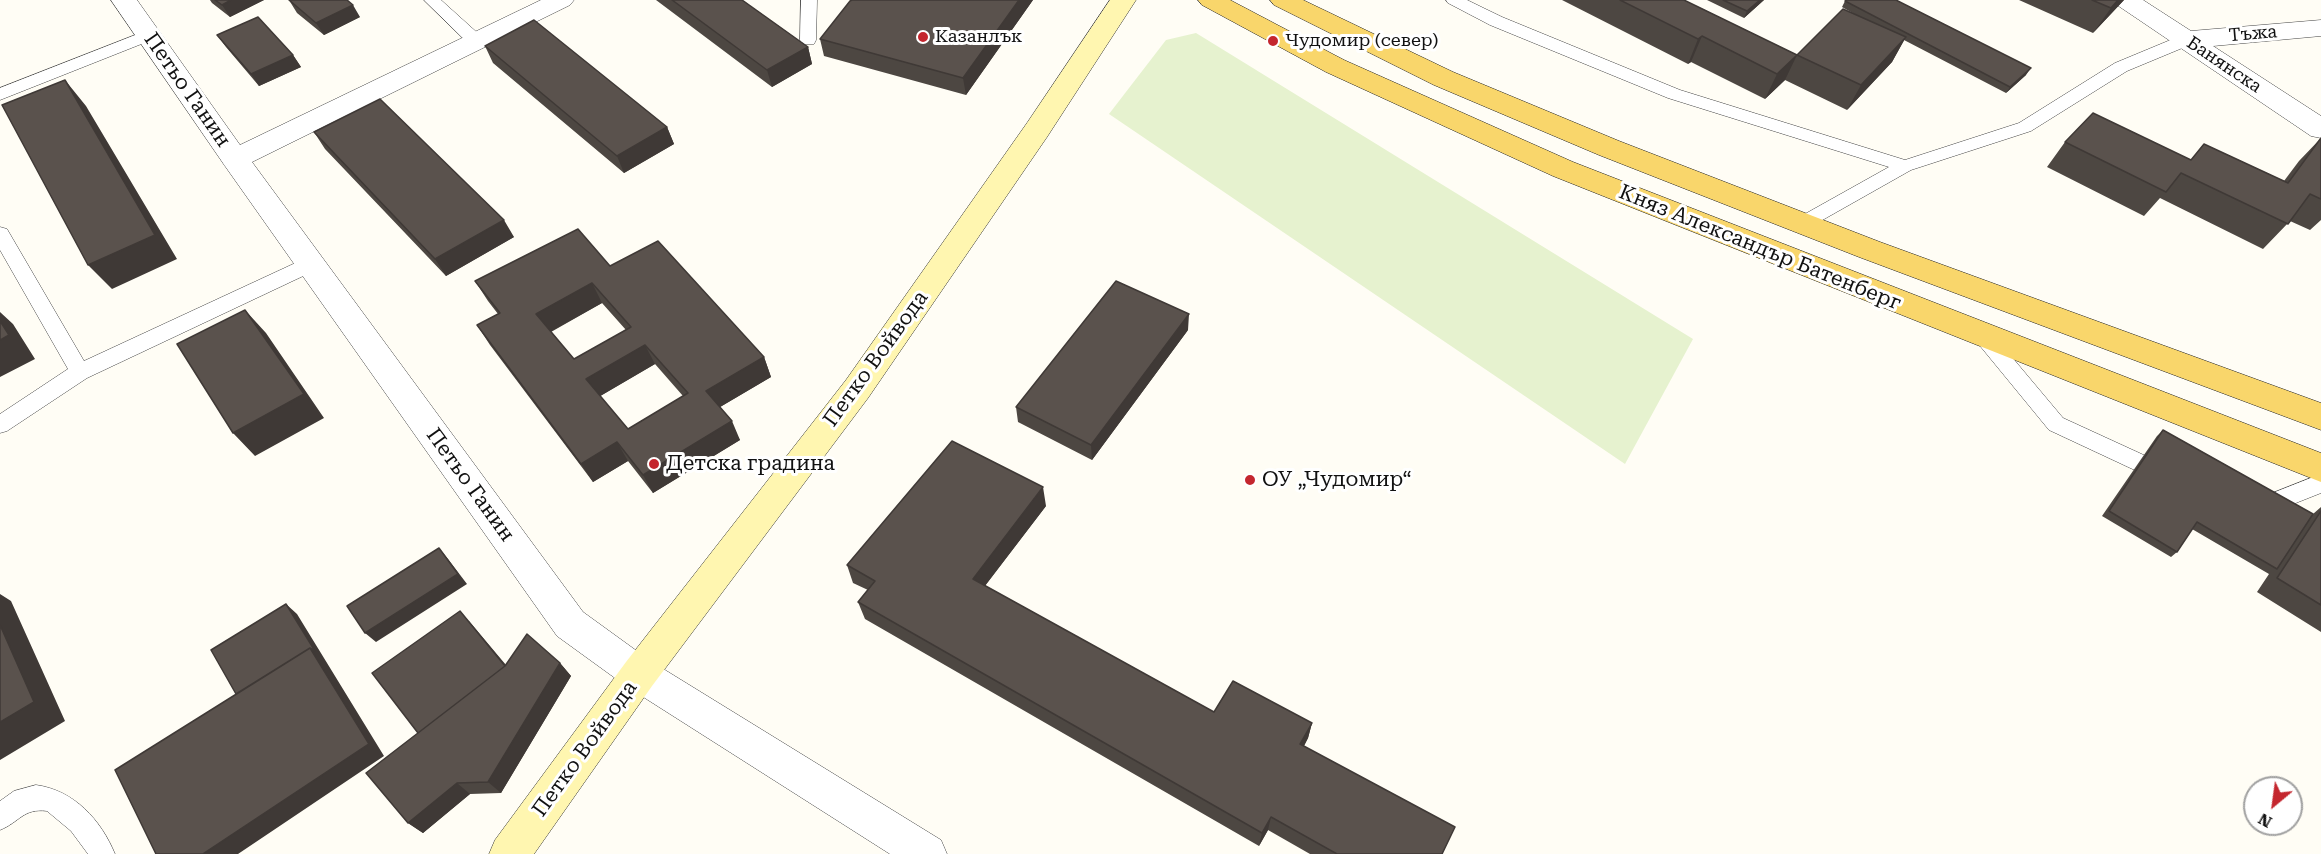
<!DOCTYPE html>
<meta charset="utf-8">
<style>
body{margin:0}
#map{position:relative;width:2321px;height:854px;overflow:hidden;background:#fffdf5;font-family:"Roboto Serif",serif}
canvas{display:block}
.north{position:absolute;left:2243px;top:776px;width:60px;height:60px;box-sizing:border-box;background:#fff;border:2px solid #a0a0a0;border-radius:50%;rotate:209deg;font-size:16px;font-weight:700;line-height:24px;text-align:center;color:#111}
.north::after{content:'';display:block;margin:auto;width:21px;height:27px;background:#c4262e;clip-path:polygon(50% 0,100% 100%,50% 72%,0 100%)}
</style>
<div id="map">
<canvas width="2321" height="854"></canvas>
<div class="north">N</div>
</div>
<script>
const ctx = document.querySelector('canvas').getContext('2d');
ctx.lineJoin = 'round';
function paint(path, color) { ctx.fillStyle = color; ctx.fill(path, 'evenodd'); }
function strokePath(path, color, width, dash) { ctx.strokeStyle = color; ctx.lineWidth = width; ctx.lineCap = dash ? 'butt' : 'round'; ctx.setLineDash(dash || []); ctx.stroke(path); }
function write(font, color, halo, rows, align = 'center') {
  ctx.font = font + ' "Roboto Serif",serif'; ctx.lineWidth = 6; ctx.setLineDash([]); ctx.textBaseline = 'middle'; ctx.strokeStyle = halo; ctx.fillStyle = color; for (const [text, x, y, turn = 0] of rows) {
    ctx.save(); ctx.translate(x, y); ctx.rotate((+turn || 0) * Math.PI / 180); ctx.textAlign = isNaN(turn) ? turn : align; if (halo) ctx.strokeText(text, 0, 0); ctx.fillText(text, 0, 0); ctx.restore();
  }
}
paint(new Path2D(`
 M1196,33L1693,339L1625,464L1109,114L1166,40Z`), '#e6f2cf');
const lane = new Path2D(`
 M424,0H441L482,37L484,41L482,45H470Z
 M801,0H817L816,40L814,44H802L800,40Z
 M1446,0H1467L1502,17L1680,90L1905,160L2019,123L2115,63L2180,36H2192L2194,40L2192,44L2127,71L2031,131L1911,170L1803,231L1796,229L1794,224L1796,219L1889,167L1668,98L1490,25L1448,3Z
 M148,30L154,31L156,35L154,39L0,100V88Z
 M0,227L7,229L84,361L304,259L311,257L318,259L321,264L318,269L87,378L7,431L0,433V414L68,369L0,250Z
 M1983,328L1990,331L2063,418L2172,468L2175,474L2172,480L2164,483L2156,480L2049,430L1976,341L1973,336L1976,331Z
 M2321,474V493L2258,518L2250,516L2247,509L2250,502Z
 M36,785C74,790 101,820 115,854H88L71,831L47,811C23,808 20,822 0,830V801L14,791Z`);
const street = new Path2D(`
 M111,0H137L240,145L541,0H574L570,5L252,162L583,612L652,662L941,840L947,854H890L626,686L557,636L225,166Z
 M2113,0H2143L2191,31L2321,20V36L2213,46L2321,116V138L2311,136L2117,5Z`);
const secondary = new Path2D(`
 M1110,0H1136L1047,137L868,398L652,686L534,854H489L495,840L626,662L846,380L1027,123Z`);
const primary = new Path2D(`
 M1198,0H1230L1344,60L1573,162L2321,453V482L1553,176L1326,72L1202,5Z
 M1270,0H1303L1453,72L1619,141L1880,242L2321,403V430L1859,257L1599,155L1434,85L1274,5Z`);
strokePath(lane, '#444', 1);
strokePath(street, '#444', 1);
strokePath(secondary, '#333', 1);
strokePath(primary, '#222', 1);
paint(lane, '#fff');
paint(street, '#fff');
paint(secondary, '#fff6b0');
paint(primary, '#f9d66b');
paint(new Path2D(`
 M210,0H264L230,17L212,3Z
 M289,0L360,17L324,35L297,13Z
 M656,0H742L808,47L812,64L772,87Z
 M1033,0L966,95L824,56L820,39Z
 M1562,0H1684L1797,55L1856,15L1842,7L1845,1L2026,75L2006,93L1904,40L1892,62L1847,110L1785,80L1765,99L1691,62L1688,64Z
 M1707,0H1764L1744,18Z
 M2019,0H2124L2093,33Z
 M217,35L293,55L301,67L259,86L226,47Z
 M485,46L667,127L674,144L624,173L493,63Z
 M314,132L514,237L446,276L325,149Z
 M2321,138V220L2310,230L2290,221L2263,249L2160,198L2144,216L2047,167L2065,142L2191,160L2204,144L2284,181L2299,161Z
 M610,266L764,357L771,377L720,407L740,440L653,493L628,461L593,482L490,345L477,325L498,314L488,301L475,281ZM602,303L626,330L574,359L551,332ZM655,364L683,396L628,429L600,396Z
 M1188,330L1092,460L1018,422L1016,407Z
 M2163,430L2313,514L2321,507V632L2257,592L2269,574L2192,529L2177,552L2171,557L2102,516L2157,436Z
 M1046,506L985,586L1214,712L1312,723L1308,738L1304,746L1442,854H1310L1268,830L1259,846L865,619L858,602L868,590L853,583L847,565Z
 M469,621L506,665L560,663L571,676L501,793L470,794L423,833L408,823L418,733Z`), '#4d4742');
paint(new Path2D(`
 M231,0H264L230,17L222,5Z
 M1019,0H1033L966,95L963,78Z
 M1760,0H1764L1744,18L1747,11Z
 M2118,0H2124L2093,33L2111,8Z
 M353,5L360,17L324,35L316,23Z
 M1702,36L1691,62L1688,64L1698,39Z
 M1906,37L1892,62L1847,110L1861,85Z
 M808,47L812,64L772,87L767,70Z
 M293,55L301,67L259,86L251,74Z
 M1797,55L1785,80L1765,99L1777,74Z
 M2031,68L2026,75L2006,93L2010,87Z
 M65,80L86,106L177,259L112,289L88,265Z
 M667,127L674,144L624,173L617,156Z
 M504,220L514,237L446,276L435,259Z
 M592,283L602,303L548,333L536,314Z
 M245,310L266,333L324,418L255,456L233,433Z
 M0,312L13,324L35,359L0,377Z
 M1189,314L1188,330L1092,460L1091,445Z
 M645,345L655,364L597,398L586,379Z
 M764,357L771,377L715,410L706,391Z
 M732,421L740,440L653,493L643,475Z
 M617,442L628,461L593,482L581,464Z
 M1043,487L1046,506L977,596L973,579Z
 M439,548L448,559L467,584L376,642L365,633Z
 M0,594L11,601L65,721L0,760Z
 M286,604L297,614L384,756L238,854H203Z
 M460,611L517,679L420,736Z
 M560,663L571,676L501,793L488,782Z
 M1312,723L1308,738L1297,759L1300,744Z
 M457,783L470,794L423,833L408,823Z
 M1271,817L1268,830L1259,846L1262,833Z`), '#3f3936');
const building = new Path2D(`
 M215,0H231L222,5Z
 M289,0H347L353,5L316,23Z
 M672,0H742L808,47L767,70Z
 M852,0H1019L963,78L820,39L850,1Z
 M1620,0H1684L1797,55L1777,74L1702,36L1698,39Z
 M1723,0H1760L1747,11Z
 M1847,0H1896L2031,68L2010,87L1845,1Z
 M2092,0H2118L2111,8Z
 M1843,9L1906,37L1861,85L1797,55Z
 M258,17L293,55L251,74L217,35Z
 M534,20L667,127L617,156L485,46Z
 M65,80L155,235L88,265L2,105Z
 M380,99L504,220L435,259L314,132Z
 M2093,113L2191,160L2204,144L2288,183L2321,138V199L2310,194L2288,224L2181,173L2166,192L2065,142Z
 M578,229L610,266L658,241L764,357L706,391L732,421L643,475L617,442L581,464L477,325L500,313L475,281ZM592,283L631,327L574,359L536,314ZM645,345L688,393L628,429L586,379Z
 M1116,281L1189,314L1091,445L1016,407Z
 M245,310L304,394L233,433L177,344Z
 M0,321L9,335L0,340Z
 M2163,430L2313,514L2277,569L2197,522L2177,552L2109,511Z
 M952,441L1043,487L973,579L1214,712L1233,681L1312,723L1300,744L1455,827L1442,854H1337L1271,817L1262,833L858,602L875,581L847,565Z
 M2321,511V605L2277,578Z
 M439,548L458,574L365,633L347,606Z
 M286,604L315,651L310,648L236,694L211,650Z
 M460,611L505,666L418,733L372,673Z
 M0,625L34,702L0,722Z
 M527,634L560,663L488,782L457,783L408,823L366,773L505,666Z
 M310,648L369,744L203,854H156L115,770Z`);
paint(building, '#5a524d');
strokePath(building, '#3f3936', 1.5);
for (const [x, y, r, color] of [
 [923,37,6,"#c4262e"],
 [1273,41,6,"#c4262e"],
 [654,464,6,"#c4262e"],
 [1250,480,6,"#c4262e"]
]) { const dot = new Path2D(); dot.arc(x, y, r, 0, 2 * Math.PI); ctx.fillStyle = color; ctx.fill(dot); strokePath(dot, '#fff', 2); }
write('18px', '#111', '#fff', [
 ["Тъжа",2253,34,-5],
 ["Банянска",2224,65,34]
]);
write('18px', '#111', '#fff', [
 ["Казанлък",935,37],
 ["Чудомир (север)",1285,41]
], 'left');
write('21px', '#111', '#fff', [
 ["Петьо Ганин",187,90,55],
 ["Княз Александър Батенберг",1760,248,22],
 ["Петко Войвода",876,359,-54],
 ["Петьо Ганин",470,485,54],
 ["Петко Войвода",585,749,-54]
]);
write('21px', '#111', '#fff', [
 ["Детска градина",666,464],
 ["ОУ „Чудомир“",1262,480]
], 'left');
</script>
